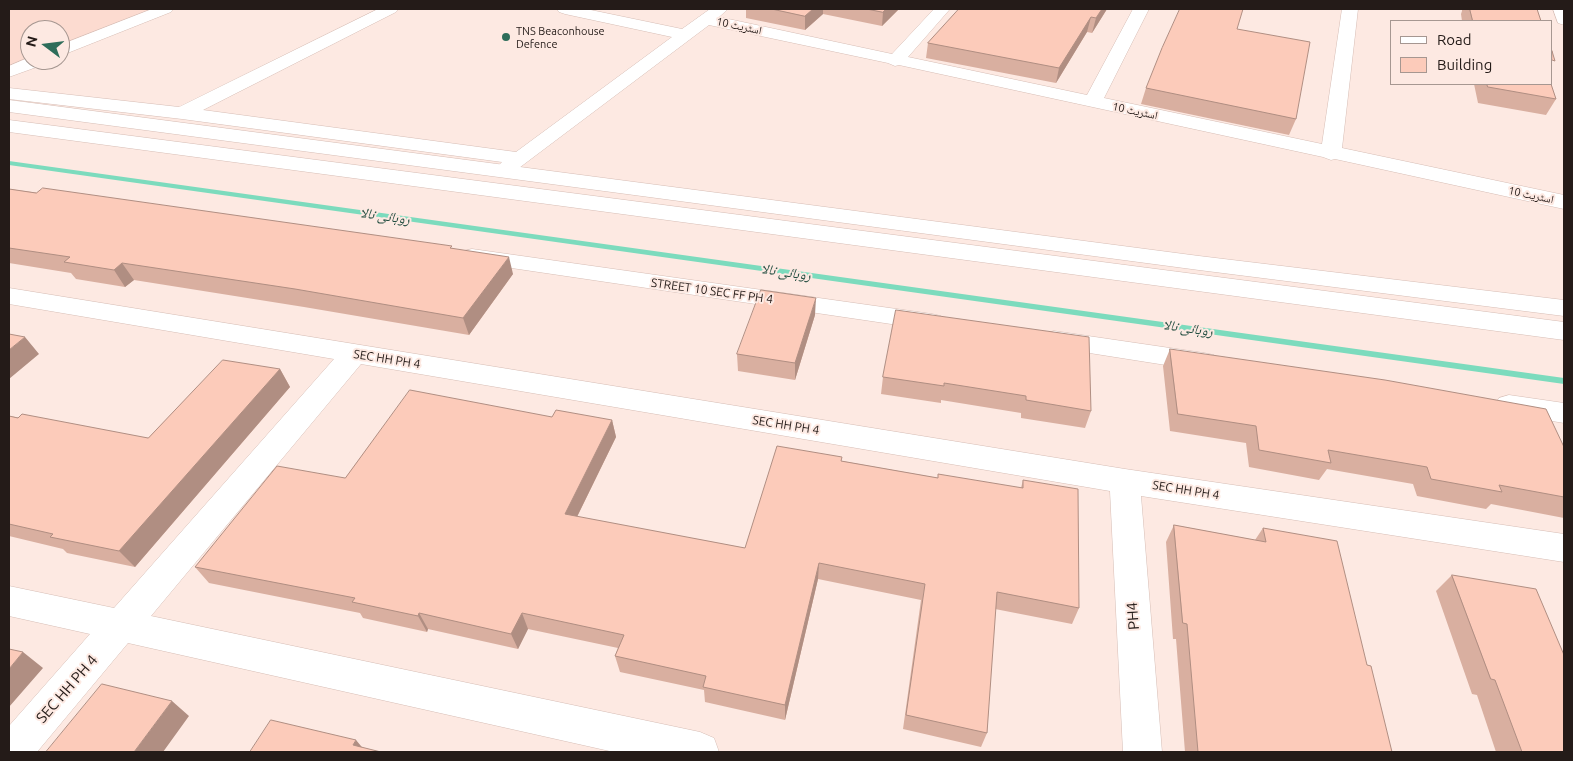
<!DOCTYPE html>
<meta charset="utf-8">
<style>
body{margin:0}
#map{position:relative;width:1573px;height:761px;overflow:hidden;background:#fde9e2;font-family:Ubuntu,sans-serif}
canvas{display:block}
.frame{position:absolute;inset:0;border:10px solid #241b18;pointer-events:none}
.legend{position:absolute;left:1390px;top:20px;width:162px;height:65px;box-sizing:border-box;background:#fde9e2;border:1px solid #a69791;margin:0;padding:6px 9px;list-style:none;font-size:15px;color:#241b18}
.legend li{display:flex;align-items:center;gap:10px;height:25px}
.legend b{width:25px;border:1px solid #a69791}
.north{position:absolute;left:20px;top:20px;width:50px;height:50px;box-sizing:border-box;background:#fde9e2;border:1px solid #a69791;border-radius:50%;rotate:285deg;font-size:14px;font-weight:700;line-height:20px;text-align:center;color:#241b18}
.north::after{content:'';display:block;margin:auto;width:18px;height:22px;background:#2e6d5a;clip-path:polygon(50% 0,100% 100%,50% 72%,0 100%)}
</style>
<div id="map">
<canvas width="1573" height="761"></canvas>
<div class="frame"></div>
<ul class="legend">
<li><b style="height:6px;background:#fff"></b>Road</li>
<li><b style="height:14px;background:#fccbba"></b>Building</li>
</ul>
<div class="north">N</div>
</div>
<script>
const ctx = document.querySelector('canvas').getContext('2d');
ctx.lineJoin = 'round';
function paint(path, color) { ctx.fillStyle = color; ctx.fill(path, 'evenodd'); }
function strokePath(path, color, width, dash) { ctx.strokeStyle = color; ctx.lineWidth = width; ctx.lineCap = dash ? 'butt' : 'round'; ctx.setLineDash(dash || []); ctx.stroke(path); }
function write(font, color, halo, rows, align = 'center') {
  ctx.font = font + ' Ubuntu,"Noto Naskh Arabic",sans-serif'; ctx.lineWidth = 4; ctx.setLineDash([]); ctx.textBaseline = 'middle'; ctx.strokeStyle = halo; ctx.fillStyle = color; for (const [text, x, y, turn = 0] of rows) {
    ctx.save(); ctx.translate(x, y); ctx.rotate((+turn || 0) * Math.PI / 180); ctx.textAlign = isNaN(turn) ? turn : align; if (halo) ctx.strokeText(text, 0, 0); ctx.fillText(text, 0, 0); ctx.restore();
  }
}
paint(new Path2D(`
 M9,9H160L60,49V30H30V60H32L9,69Z`), '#fcdbd0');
paint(new Path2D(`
 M9,161L1564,378V384L9,165Z`), '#7cdbbd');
const street = new Path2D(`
 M152,9H173L171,12L60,56V45Z
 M378,9H398L396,12L203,110L516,152L672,37L565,14L559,12L557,9H586L682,29L710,9H728L719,17L892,54L934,9H950L908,57L1087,95L1133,9H1149L1104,98L1322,144L1342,9H1358L1342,148L1564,195V209L1335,159L1331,160L1323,157L899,65L895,66L888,63L709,25L511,174L504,176L497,174L494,170L502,162L182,119L9,99V88L179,107Z
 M1553,9H1564V25L1558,23Z
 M30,57V60H48L45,64L9,77V66Z
 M472,249L932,314L941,316L945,322L941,328L932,330L464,261L460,256L464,251Z
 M9,288L1125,469L1564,534V562L1141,496L1162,752H1123L1110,491L361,364L151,616L700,732L714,738L719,752H614L128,643L37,752H9V726L90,634L9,616V586L114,608L334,359L9,304Z
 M1054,331L1204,353L1214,355L1217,362L1214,369L1204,371L1045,346L1041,340L1045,334Z
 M1509,395L1564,403V423L1499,412L1495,405L1499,398Z`);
const secondary = new Path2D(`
 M9,100L1199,256L1564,300V316L1199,270L9,112Z
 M9,120L1564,322V340L9,132Z`);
strokePath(street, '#d6bdb5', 1);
strokePath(secondary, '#d6bdb5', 1);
paint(street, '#fff');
paint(secondary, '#fff');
paint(new Path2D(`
 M746,9H899L882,26L823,14L805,30L746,18Z
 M959,9H1107L1092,33L1087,32L1056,83L926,58L928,43Z
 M1462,9H1537L1541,21H1462L1461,14L1462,11Z
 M1237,29L1296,119L1289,135L1141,104L1146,88Z
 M1474,84H1551L1556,99L1546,115L1478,103Z
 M9,189L453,248L513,274L469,335L304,307L134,280L125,287L76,279L71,273L9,263Z
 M896,310L1091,411L1085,428L1021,418V413L941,400V403L881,394L883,377Z
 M815,315L795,380L738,371L737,354Z
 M1170,349L1564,447V518L1491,504L1486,509L1417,496L1413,484L1327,469L1319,480L1249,467L1246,443L1170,431L1163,366Z
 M280,369L290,387L135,567L67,553L63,549L9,536V416L148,438Z
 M552,417L612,420L616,437L577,517L745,548L842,461L938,478L1021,488L1023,480L1079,608L1072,624L995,609L987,733L981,747L903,729L921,600L818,579L785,720L705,702L704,690L620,672L615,656L618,648L528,629L518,649L428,629L427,632L363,618L360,613L209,583L195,567L345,478Z
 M1174,525L1255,540L1263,528L1367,665L1392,752H1185L1176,639H1173L1166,542Z
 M1452,575L1564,752H1496L1477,695L1472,694L1436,591Z`), '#d9afa0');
paint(new Path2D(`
 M813,9H823V14L805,30V16Z
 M886,9H899L882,26L883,12Z
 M1102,9H1107L1092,33L1096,18Z
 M1091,17L1087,32L1056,83L1059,68Z
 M509,257L513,274L469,335L463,318Z
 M122,263L134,280L125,287L114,270Z
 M816,298L815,315L795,380V363Z
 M25,337L39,354L9,379V350Z
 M280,369L290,387L135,567L119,551Z
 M612,420L616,437L570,531L565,514Z
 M819,563L818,579L785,720V705Z
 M419,613L428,629L427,632L418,616Z
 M522,613L528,629L518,649L511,634Z
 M23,652L43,668L9,707V669Z
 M172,701L189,716L163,752H134Z
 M356,740L366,752L353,745Z`), '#b08e82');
const building = new Path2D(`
 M772,9H813L805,16Z
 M867,9H886L883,12Z
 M959,9H1102L1096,18L1091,17L1059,68L928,43Z
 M1180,9H1243L1237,29L1310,42L1296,119L1146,88L1162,48Z
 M1470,9H1537L1541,21H1473Z
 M1552,51L1555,61L1552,60Z
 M1487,84H1551L1556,99L1488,87Z
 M43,188L452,246L450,248L509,257L463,318L295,289L122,263L114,270L64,262L70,257L9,248V189L36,193Z
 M761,290L816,298L795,363L737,354Z
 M896,310L1089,337L1091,411L1026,400V396L944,383V386L883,377Z
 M9,334L25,337L9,350Z
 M1170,349L1385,380L1546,409L1564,447V497L1499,485L1502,492L1431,479L1427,467L1328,450L1331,463L1259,450L1256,426L1178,414Z
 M223,360L280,369L119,551L50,537L53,534L9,524V416L18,418L22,414L148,438Z
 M410,390L552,417L556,410L612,420L565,514L745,548L777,446L842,457L841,461L938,478V474L1023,488V480L1078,489L1079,608L997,592L987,733L906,715L925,584L819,563L785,705L703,687L706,676L615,656L624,635L522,613L511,634L419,613L418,616L352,602L355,598L195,567L277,466L345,478Z
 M1174,525L1266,542L1263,528L1337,541L1367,665L1371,666L1392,752H1198L1187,624L1183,623Z
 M1452,575L1536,589L1564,655V752H1522L1495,680L1491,679Z
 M9,649L23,652L9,669Z
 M102,684L172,701L134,752H46Z
 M271,720L356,740L353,745L381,752H250Z`);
paint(building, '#fccbba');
strokePath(building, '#b08e82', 1);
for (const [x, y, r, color] of [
 [506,37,5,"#2e6d5a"]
]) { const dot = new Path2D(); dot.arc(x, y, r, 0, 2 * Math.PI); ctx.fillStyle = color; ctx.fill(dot); strokePath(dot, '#fde9e2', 2); }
write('11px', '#241b18', '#fde9e2', [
 ["اسٹریٹ 10",739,26,12],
 ["اسٹریٹ 10",1135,111,12],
 ["اسٹریٹ 10",1531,195,12]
]);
write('11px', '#241b18', '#fde9e2', [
 ["TNS Beaconhouse",516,31],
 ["Defence",516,44]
], 'left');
write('12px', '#241b18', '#fde9e2', [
 ["STREET 10 SEC FF PH 4",712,291,8],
 ["SEC HH PH 4",387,359,9],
 ["SEC HH PH 4",786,425,9],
 ["SEC HH PH 4",1186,490,9]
]);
write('italic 14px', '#244e41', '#fde9e2', [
 ["روہائی نالا",385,216,8],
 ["روہائی نالا",786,272,8],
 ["روہائی نالا",1188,328,8]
]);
write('15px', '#241b18', '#fde9e2', [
 ["PH4",1133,616,-94],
 ["SEC HH PH 4",67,689,-49]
]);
</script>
